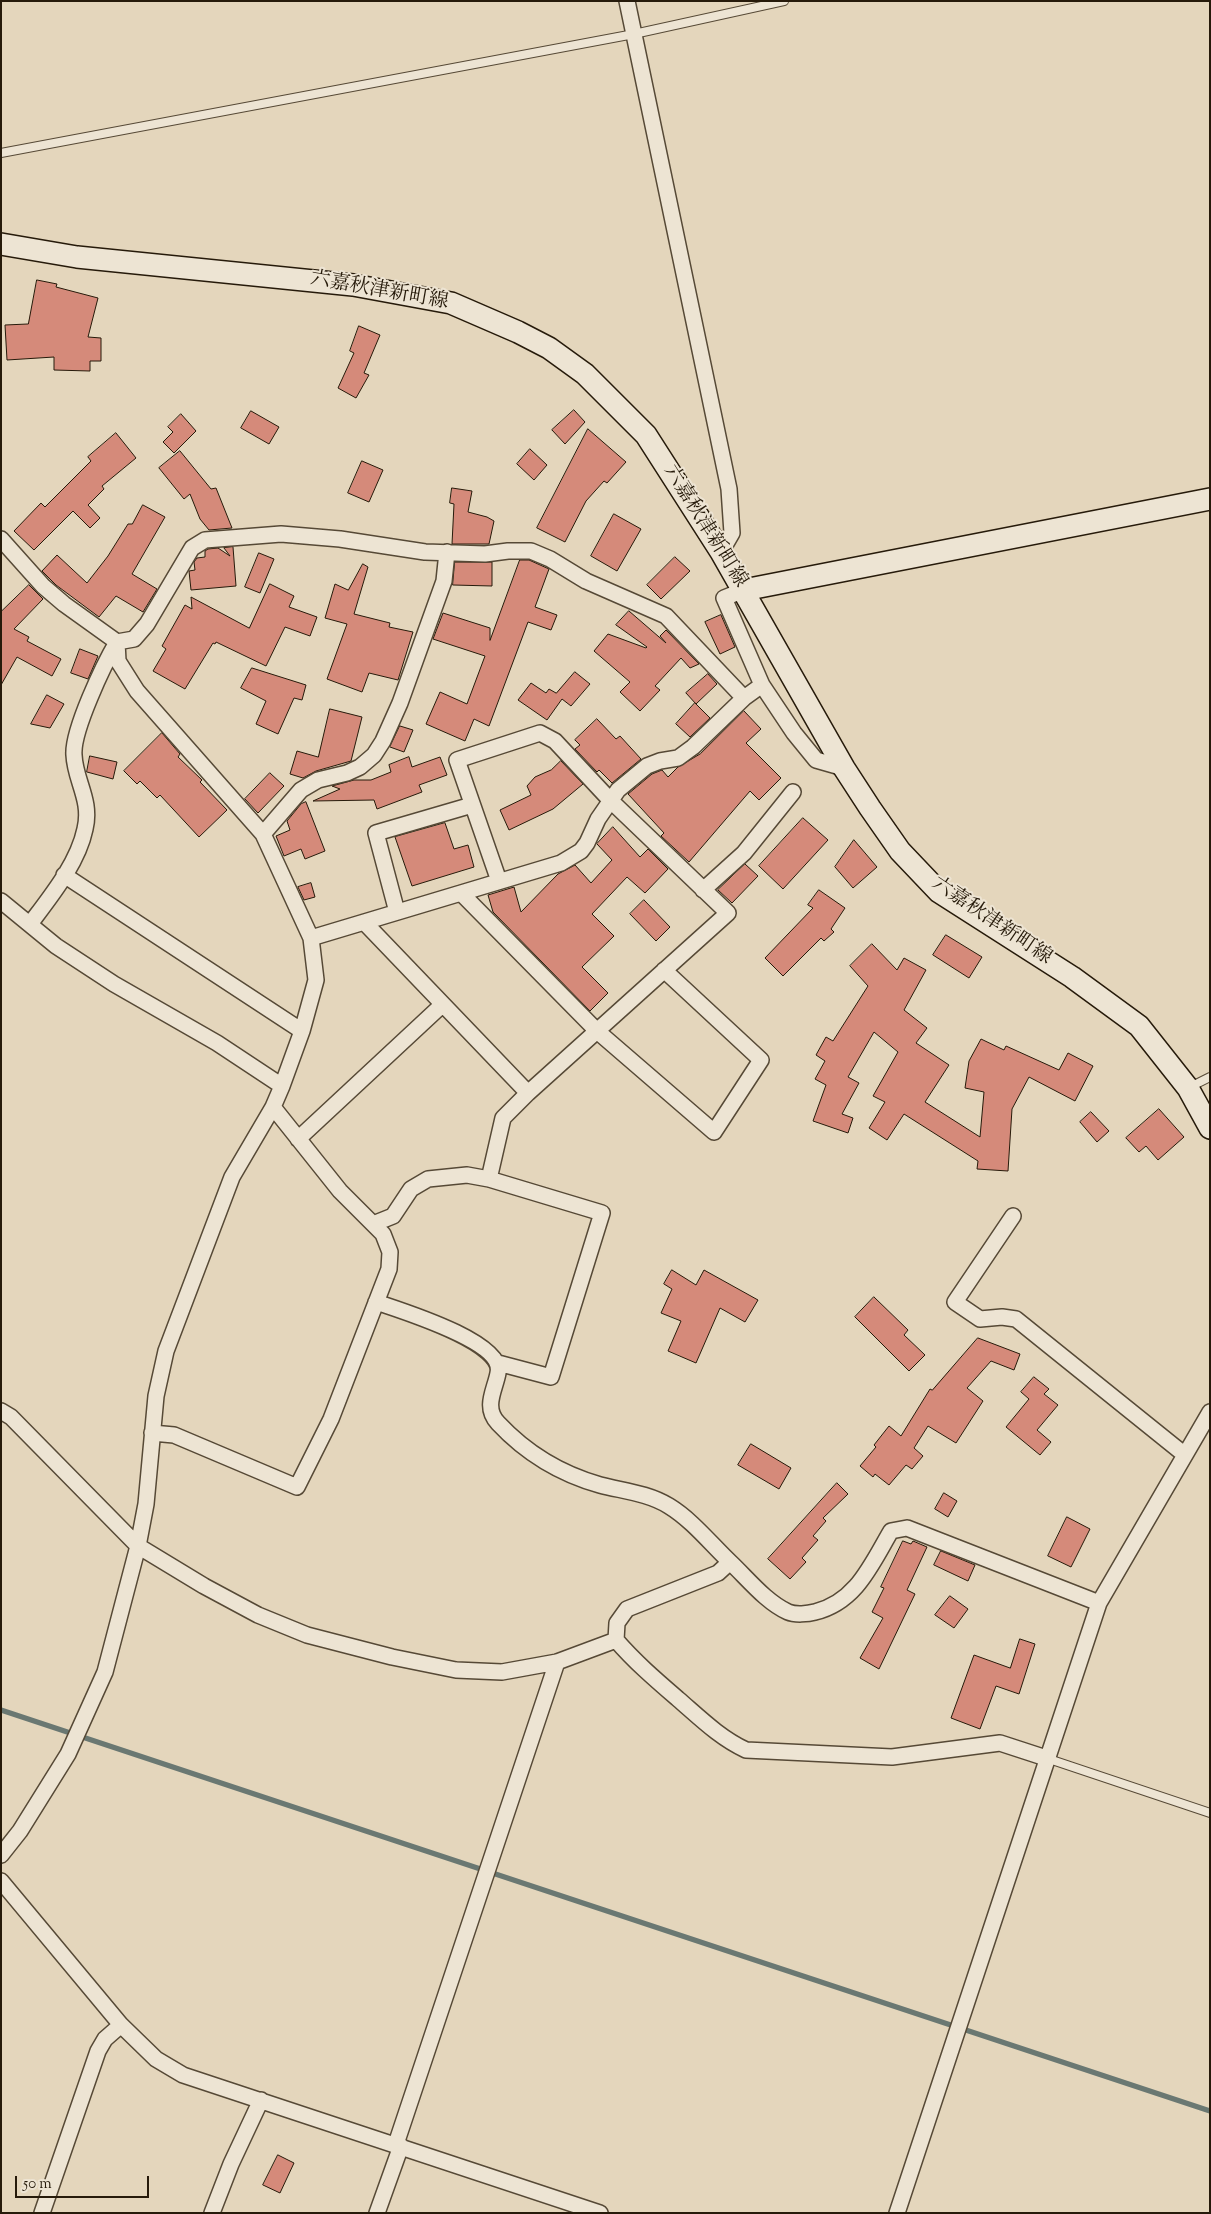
<!DOCTYPE html>
<meta charset="utf-8">
<style>
body{margin:0}
#map{position:relative;width:1211px;height:2214px;overflow:hidden;background:#e4d6bc;font-family:"Sorts Mill Goudy",serif}
canvas{display:block}
.frame{position:absolute;inset:0;border:2px solid #261a0a;pointer-events:none}
.scale{position:absolute;left:15px;top:2176px;width:134px;height:22px;box-sizing:border-box;border:2px solid #261a0a;border-top:0;padding-left:6px;font-size:15px;line-height:18px;white-space:nowrap;color:#261a0a;-webkit-text-stroke:4px #ede4d3;paint-order:stroke}
</style>
<div id="map">
<canvas width="1211" height="2214"></canvas>
<div class="frame"></div>
<div class="scale">50 m</div>
</div>
<script>
const ctx = document.querySelector('canvas').getContext('2d');
ctx.lineJoin = 'round';
function strokePath(path, color, width, dash) { ctx.strokeStyle = color; ctx.lineWidth = width; ctx.lineCap = dash ? 'butt' : 'round'; ctx.setLineDash(dash || []); ctx.stroke(path); }
function paint(path, color) { ctx.fillStyle = color; ctx.fill(path, 'evenodd'); }
function write(font, color, halo, rows, align = 'center') {
  ctx.font = font + ' "Sorts Mill Goudy","Noto Serif JP",serif'; ctx.lineWidth = 4; ctx.setLineDash([]); ctx.textBaseline = 'middle'; ctx.strokeStyle = halo; ctx.fillStyle = color; for (const [text, x, y, turn = 0] of rows) {
    ctx.save(); ctx.translate(x, y); ctx.rotate((+turn || 0) * Math.PI / 180); ctx.textAlign = isNaN(turn) ? turn : align; if (halo) ctx.strokeText(text, 0, 0); ctx.fillText(text, 0, 0); ctx.restore();
  }
}
strokePath(new Path2D(`
 M1,1710L1210,2111`), '#6a7872', 5.5);
const building = new Path2D(`
 M37,280L57,284L56,287L98,298L88,337L101,338V361H90V371L54,370V357L7,360L5,325L28,324Z
 M359,326L380,335L364,373L369,375L356,398L338,388L354,353L350,351Z
 M574,410L585,422L565,444L552,430Z
 M251,411L279,427L269,444L241,428Z
 M181,414L196,431L174,453L163,442L173,432L168,427Z
 M588,429L626,462L607,483L604,481L586,501L565,542L537,528Z
 M116,433L136,458L102,486L104,489L88,505L100,518L90,528L73,511L34,550L14,531L41,503L45,507L91,461L88,457Z
 M530,449L547,465L534,480L517,464Z
 M180,451L211,489L216,488L232,528L209,530L200,519L190,494L184,499L159,468Z
 M362,461L383,470L369,502L348,493Z
 M452,488L472,491L468,512L487,517L494,521L489,544H452L454,504L450,503Z
 M143,505L165,517L132,574L157,589L143,612L116,596L99,617L56,585L42,571L57,555L87,583L108,556L128,524H132Z
 M614,514L641,529L617,571L591,556Z
 M233,547L236,586L191,590L189,571L195,570L194,562L197,558L205,557V551L208,549L218,548L230,556L224,548Z
 M259,553L274,559L260,593L245,587Z
 M675,557L690,571L661,599L647,585Z
 M520,560H529L549,569L535,607L557,615L551,630L528,622L489,726L474,719L465,741L426,724L440,692L467,704L485,656L433,639L443,613L490,628V640Z
 M455,562H492V586L453,585Z
 M363,564L368,567L354,614L390,623L389,627L413,632L398,680L369,673L362,692L327,679L347,624L325,618L335,584L348,590Z
 M270,584L294,596L289,607L317,617L310,636L285,627L266,666L216,642L215,644L213,643L185,689L153,671L166,649L162,646L185,605L192,609L191,597L249,628Z
 M29,585L43,599L14,629L29,637L27,641L61,659L52,676L17,657L1,685V612Z
 M629,611L666,643L660,636L666,630L699,664L690,668L681,658L655,686L660,690L640,711L620,692L630,682L594,651L608,634L646,648L647,647L616,625Z
 M721,615L735,647L720,654L705,622Z
 M80,649L98,656L88,679L71,673Z
 M252,668L306,685L302,700L294,698L278,734L256,724L266,701L241,688Z
 M575,672L590,684L571,706L562,699L547,720L518,700L531,683L546,693L549,689L556,693Z
 M708,674L717,684L696,704L686,693Z
 M47,695L64,704L50,728L31,724Z
 M695,703L710,718L690,737L676,724Z
 M330,709L362,717L351,761L316,771L303,778L290,774L297,751L318,757Z
 M744,711L761,729L746,743L781,778L759,800L750,791L689,862L661,836L664,833L628,794L652,774L662,770L668,777L678,767L700,754Z
 M597,719L616,739L620,736L641,759L612,783L599,770L597,772L575,749L580,745L575,740Z
 M400,726L413,730L404,752L390,747Z
 M162,733L180,754L178,757L202,780L200,782L227,810L199,837L160,795L157,798L140,781L137,784L124,771Z
 M90,756L117,762L113,779L87,772Z
 M409,757L412,767L440,757L447,775L419,785L422,792L377,809L374,800L313,801L340,789L332,786L354,780H371L391,772L389,765Z
 M561,761L583,784L553,809L509,830L500,810L531,795L527,786L535,777L551,770Z
 M270,773L284,786L258,813L245,799Z
 M306,802L325,851L305,859L301,849L284,856L276,836L290,830L287,821L301,804Z
 M803,818L828,840L783,889L759,866Z
 M445,823L454,849L468,845L474,867L412,886L395,837Z
 M613,827L640,857L648,849L668,869L645,893L627,877L592,914L614,936L582,967L608,993L590,1011L493,912L488,895L514,887L521,912L558,874L575,865L591,883L612,860L597,844Z
 M854,840L877,867L853,888L835,867Z
 M745,864L758,876L732,903L718,890Z
 M311,883L315,897L304,900L298,887Z
 M819,890L845,908L831,929L834,932L824,941L821,938L783,976L765,958L813,908L808,905Z
 M644,900L670,927L656,941L630,914Z
 M946,935L982,957L969,978L933,955Z
 M872,944L897,970L904,958L926,970L904,1010L927,1028L916,1043L949,1065L925,1102L980,1137L984,1092L965,1088L969,1061L981,1039L1004,1050L1006,1046L1059,1070L1068,1053L1093,1066L1075,1101L1029,1077L1012,1109L1008,1171L977,1169L978,1161L904,1114L887,1140L869,1128L885,1102L873,1096L898,1052L874,1032L848,1077L859,1083L842,1114L853,1118L848,1133L813,1121L826,1085L815,1079L825,1061L816,1055L826,1037L833,1041L868,986L850,966Z
 M1159,1109L1184,1137L1158,1160L1146,1146L1139,1152L1126,1138Z
 M1091,1112L1109,1131L1097,1142L1080,1122Z
 M672,1270L696,1285L704,1270L758,1300L745,1322L720,1308L696,1363L668,1351L681,1321L661,1313L672,1289L664,1284Z
 M874,1297L908,1330L904,1335L925,1355L909,1371L855,1317Z
 M978,1338L1020,1354L1014,1370L991,1361L967,1388L983,1401L956,1443L928,1426L914,1448L923,1456L912,1469L906,1465L889,1485L875,1474L873,1477L860,1466L876,1447L874,1445L889,1426L901,1436L930,1389L932,1390Z
 M1034,1377L1049,1389L1044,1394L1058,1405L1037,1430L1051,1442L1040,1455L1006,1427L1029,1399L1021,1392Z
 M751,1444L791,1468L779,1489L738,1465Z
 M837,1483L848,1494L823,1518L826,1521L813,1536L818,1540L802,1558L806,1562L790,1579L768,1559Z
 M944,1493L957,1501L948,1517L935,1509Z
 M1067,1517L1090,1529L1071,1567L1048,1556Z
 M903,1541L911,1544L913,1541L927,1547L907,1590L915,1594L879,1669L860,1658L883,1618L872,1612L884,1588L881,1587Z
 M941,1551L975,1565L968,1581L934,1565Z
 M950,1596L968,1609L954,1628L935,1615Z
 M1020,1639L1035,1644L1019,1694L996,1686L980,1729L951,1718L974,1655L1010,1668Z
 M278,2155L294,2163L280,2193L263,2185Z`);
paint(building, '#d58a7a');
strokePath(building, '#261a0a', 1);
const lane = new Path2D(`
 M1,153L634,34L784,1
 M1190,1087L1210,1077
 M1046,1758L1210,1813`);
const street = new Path2D(`
 M627,1L729,489L732,533L721,552
 M1,539L43,586L64,604L117,642L118,661L137,691L263,834L311,938L316,980L302,1031L282,1086L273,1107L232,1177L166,1351L156,1396L146,1504L138,1546L105,1672L68,1754L20,1831L1,1855
 M744,590L724,598L762,685L794,733L816,760L844,768
 M263,834L301,790L318,780L347,773L360,767L374,755L383,741L400,703L444,581L447,552
 M64,875L302,1031
 M703,890L744,853L793,792
 M461,893L597,1031L714,1132L761,1060L664,970
 M1,901L56,946L114,984L217,1043L282,1086
 M397,912L376,833L472,805
 M364,922L528,1093L728,913L610,800L555,741L540,733L457,760L499,881
 M30,924C51,896 78,863 85,829C92,800 75,781 74,755C72,731 104,664 117,642L134,639L147,624L192,548L205,540L281,534L340,539L425,552L485,554L508,551H531L550,559L586,581L666,616L744,698
 M311,938L561,863L581,851L587,843L598,819L618,790L647,766L660,761L678,758L693,747L744,698L762,685
 M298,1139L442,1005
 M489,1179L503,1118L528,1093
 M1013,1216L955,1302L980,1319L1002,1317L1016,1319L1185,1455
 M373,1224L393,1216L411,1189L428,1179L467,1175L489,1179L602,1213L551,1377L498,1363
 M376,1302C399,1310 505,1342 498,1373C495,1390 483,1407 498,1423C526,1453 561,1474 600,1485C623,1491 648,1493 669,1506C692,1520 711,1544 730,1562
 M1,1411L11,1417L138,1546L204,1586L258,1615L307,1635L392,1657L456,1670L502,1672L557,1662L616,1640C635,1662 656,1680 678,1699C700,1718 720,1738 746,1750L892,1757L1000,1743L1046,1758
 M152,1433L174,1435L297,1487L331,1419L389,1269L390,1252L383,1234L340,1191L273,1107
 M616,1640L617,1623L627,1609L718,1573L730,1562C748,1579 766,1602 788,1612C795,1615 808,1614 815,1612C856,1602 871,1565 891,1531L907,1528L1099,1603
 M1,1881L121,2025L156,2059L183,2075L600,2213
 M396,2144L557,1662
 M42,2213L98,2051L105,2039L121,2025
 M212,2213L231,2164L261,2100
 M377,2213L401,2146
 M897,2213L1099,1603L1210,1412`);
const secondary = new Path2D(`
 M1,244L77,257L353,285L451,303L518,332L549,348L585,374L646,435L721,552L844,768L870,808L900,851L939,892L1072,977L1139,1026L1188,1088L1210,1128
 M744,590L1210,499`);
strokePath(lane, '#564936', 10);
strokePath(street, '#564936', 18);
strokePath(secondary, '#261a0a', 24);
strokePath(lane, '#ede4d3', 8);
strokePath(street, '#ede4d3', 15);
strokePath(secondary, '#ede4d3', 21);
write('20px', '#261a0a', '#ede4d3', [
 ["六嘉秋津新町線",379,292,10],
 ["六嘉秋津新町線",704,527,58],
 ["六嘉秋津新町線",991,922,34]
]);
</script>
